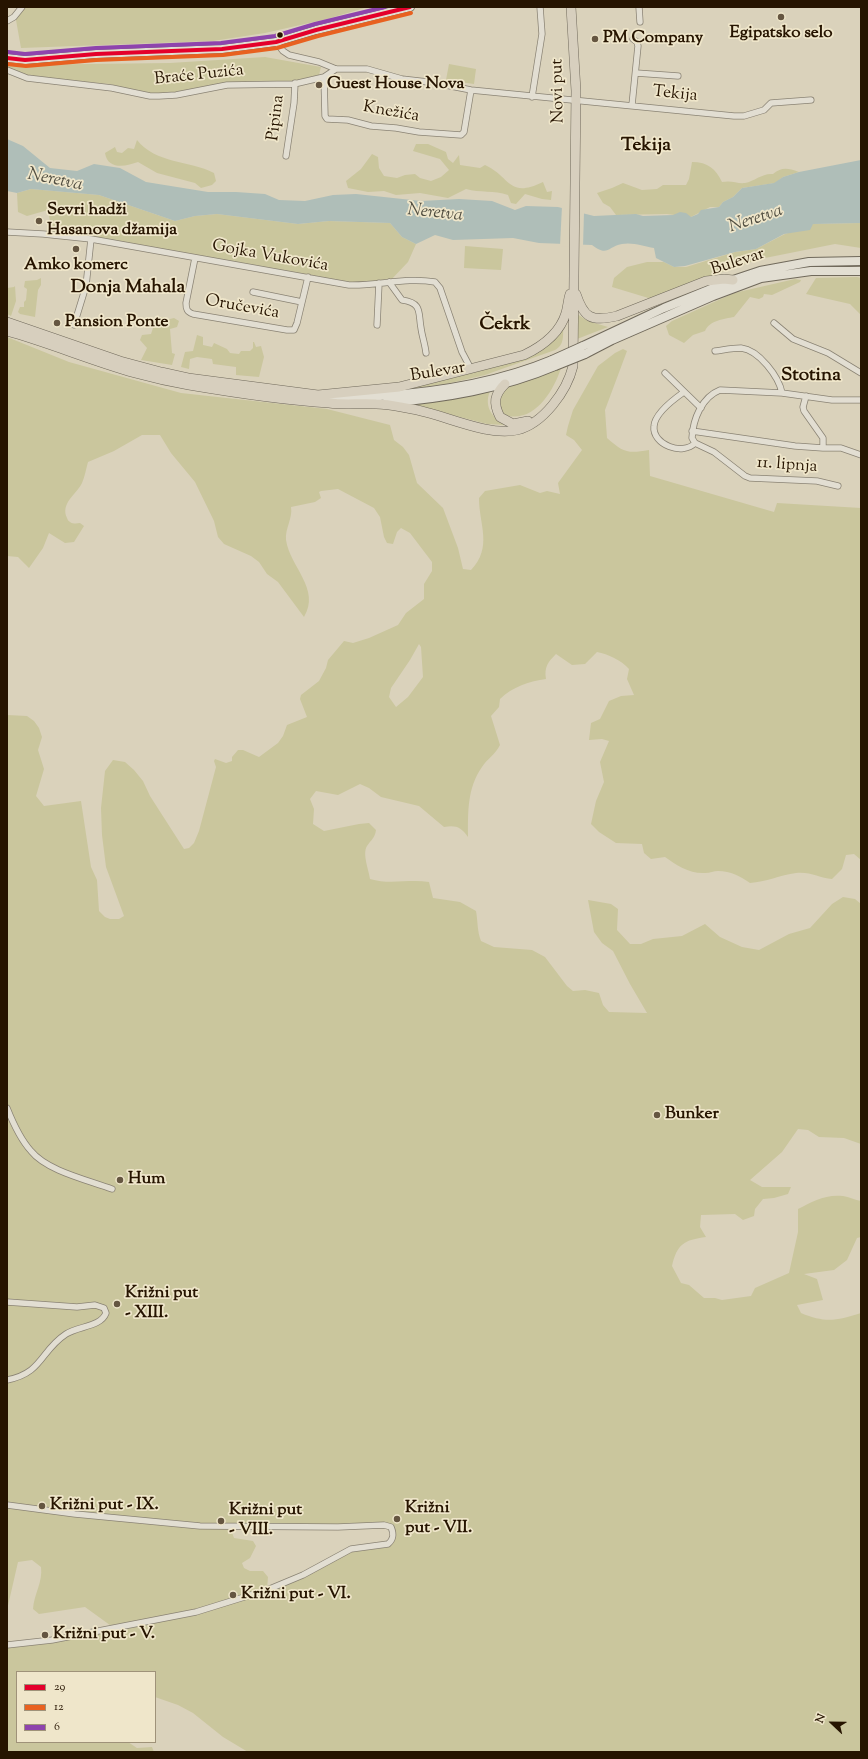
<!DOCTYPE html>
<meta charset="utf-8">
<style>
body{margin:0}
#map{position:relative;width:868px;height:1759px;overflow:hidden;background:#dad2bb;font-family:"Sorts Mill Goudy",serif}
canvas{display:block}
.frame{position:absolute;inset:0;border:8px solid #261400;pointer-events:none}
.legend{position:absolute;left:16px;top:1671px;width:140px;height:72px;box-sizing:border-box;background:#efe6ca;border:1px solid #9f9279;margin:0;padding:5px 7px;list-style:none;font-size:12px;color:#261400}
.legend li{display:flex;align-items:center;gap:8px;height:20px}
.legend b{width:20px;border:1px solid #9f9279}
.north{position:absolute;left:812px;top:1703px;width:40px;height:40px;-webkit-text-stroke:3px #efe6ca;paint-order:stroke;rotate:292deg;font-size:11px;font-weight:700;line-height:16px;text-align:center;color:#261400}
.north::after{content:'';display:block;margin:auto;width:14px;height:18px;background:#261400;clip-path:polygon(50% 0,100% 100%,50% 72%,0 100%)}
</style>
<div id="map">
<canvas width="868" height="1759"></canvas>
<div class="frame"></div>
<ul class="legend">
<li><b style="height:5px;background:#e4002b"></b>29</li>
<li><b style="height:5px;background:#e86120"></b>12</li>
<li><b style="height:5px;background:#8e44ad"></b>6</li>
</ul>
<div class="north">N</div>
</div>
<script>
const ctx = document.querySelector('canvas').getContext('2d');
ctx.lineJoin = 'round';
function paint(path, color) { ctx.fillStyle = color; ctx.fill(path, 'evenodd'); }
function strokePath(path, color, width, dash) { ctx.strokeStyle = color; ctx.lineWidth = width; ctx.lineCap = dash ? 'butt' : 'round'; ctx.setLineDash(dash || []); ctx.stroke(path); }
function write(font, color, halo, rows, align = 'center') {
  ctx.font = font + ' "Sorts Mill Goudy",serif'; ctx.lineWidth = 3.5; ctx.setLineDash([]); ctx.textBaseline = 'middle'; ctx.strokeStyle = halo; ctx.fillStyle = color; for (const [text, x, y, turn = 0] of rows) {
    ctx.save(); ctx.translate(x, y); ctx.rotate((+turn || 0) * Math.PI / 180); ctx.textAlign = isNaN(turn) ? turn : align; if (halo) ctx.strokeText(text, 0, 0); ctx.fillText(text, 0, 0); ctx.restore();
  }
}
paint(new Path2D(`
 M22,7H368L327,19L265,33L213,41L21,48L16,20Z
 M265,57L321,67L319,75L294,82L226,83L168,94L152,95L110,84L30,77L7,69V65L170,63Z
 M449,64L476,69L474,84L446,80Z
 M137,140C156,164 189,160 214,173L216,181L212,185L201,188L195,183L157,173L138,162C127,166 108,171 105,153L115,147L117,152L122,153L128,148L134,149Z
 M416,144H428L446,152L448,159L453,163L459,155L460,165L480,168L485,165C511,177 508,199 543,182L547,192L552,191L551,200L542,199L525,194L516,204L511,203L508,195C494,190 480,193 466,189L448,198L420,193L396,195L384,191L368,192L348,188L346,181L361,169L372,154L378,157L379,168L384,176L397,178L405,175L415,174L420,178L431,181L441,177L449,170L440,159L413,151Z
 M692,162C708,162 716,169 722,182C732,180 737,184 745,183C755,181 762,173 773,174C782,167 787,168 799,172L783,177L775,183L742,188L733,197L723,202L719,207H710L691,217L667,214L616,215L610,207L603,203L597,193L612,188L623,183L642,190L657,189L663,185H686L689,179Z
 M31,189L99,195L175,221L195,216L217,214L298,224L329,221L390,223L402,237L416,244L408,262L389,282L366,286L50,235L51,227L48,210L27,216L18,212L17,193Z
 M861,223V248L835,244L760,259L716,274L655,300L612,287L614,278L627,267L647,262H664L674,267H686L735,252L756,249L785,234L813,224Z
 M465,246L503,249L501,270L464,268Z
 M857,277L861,278V315L850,304L806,294L816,278Z
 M41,278V285L38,290L35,317L20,314L18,312L20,307H24V302L26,300L27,289L24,287L25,281L37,280Z
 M795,279L801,280L800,282L772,295L764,294L763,297L759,299L750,297L734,317C724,319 710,320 705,331L693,335L684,343L669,335L666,326L672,321L734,293Z
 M15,286L16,301L11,316L7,314V288L14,287Z
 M577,314L588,321L608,327L577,339Z
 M161,317H163L166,320L174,318L179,321L177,327L170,329L172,353L175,354L172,365L141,360L147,348L140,340L142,335L151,334L155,322Z
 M563,324C563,334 565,345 555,350L485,375L446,384L401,390L525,356Z
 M197,335L203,337V345L212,347L214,343L227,349L230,353L239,354L241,351H250L253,348V342H254L256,347L261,346L264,357L259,377L236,375V367L213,364L212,359L197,357L190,359L189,369L181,367L185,352L193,351Z
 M7,337L69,362L181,393L327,409L390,425L394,440L403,447L409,455L417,483L443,508L458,548L463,569L471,570C493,547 479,525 479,498L485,491L520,485L540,493L547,491L560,494L558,483L582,450L574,440L566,435L568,426L573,410L598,366L615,353L623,349L627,351L605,410L607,438C623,452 627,454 649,450L650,476L774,512L777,503L861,508V860L854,854L846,855L842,869L832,879C820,878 809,871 796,873C780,875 766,882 750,883C740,876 731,871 718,871C714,871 710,873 705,873C690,874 676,865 665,857L651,859L644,853L642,844L616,843L599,832L591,824L596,801L604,782L600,762L609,741L602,739L589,740L591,723L600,719L609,701L621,696L634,695L627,679L629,669C621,660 608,654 597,652L585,664L572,665L556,654C548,662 544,667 546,679C530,681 512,687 500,699L499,707L491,716L500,745C495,755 487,759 482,767C467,788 468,813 468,837C461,827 456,825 444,827L419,806L381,797L369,788L360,784L338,795L316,791L310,799L314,809L313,824L324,831L359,824L369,823L376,830C375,838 371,840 367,846C362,854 369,870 370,879C389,885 409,879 429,882L433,898L460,902L476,911C478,922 477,931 481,941L494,947L532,950L545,957L567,986L573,991L585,990L599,993L603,1005L609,1012L647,1013L630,984L613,951L602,943L594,932L588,900L611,904L618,909L617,930L630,944H641L653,939L682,936L705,924L720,937L742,947L759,950L789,934L810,928L832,904L843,897L855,899L861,904V1144L844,1138L819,1137L808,1130L798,1129L782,1152L750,1180L762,1187H791L788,1194L774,1198L763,1199L755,1209L754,1216L743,1220L735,1214L701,1215L700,1227L706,1237C684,1240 677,1244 672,1266L681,1283L689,1285L704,1298H715L722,1300L751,1296L755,1288L789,1273L798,1232V1209C812,1202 825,1194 843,1196C849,1197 855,1200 861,1201V1237L857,1238L847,1260L834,1270L804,1274L817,1279L823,1300L797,1305L801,1313C825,1323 836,1321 861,1313V1752H248L223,1737L193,1713L178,1705L155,1697V1672H17V1742H128L137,1748L152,1747L154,1752H7V1646L114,1628L85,1607L39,1614L33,1609C34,1594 43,1582 41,1567L32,1560L18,1562L7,1610V715L27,716L34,721L39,728L42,737L38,750L44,769L36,796L44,806L81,801L91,867L97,880L99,911L105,917L110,919H119L124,916L106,867L102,835L101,808L105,771L113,760L125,762L134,770L143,781L150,796L184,849L189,848L194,843L199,831L216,767L214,761L215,759L226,763L232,761V757L238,750H243L259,757L278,743L283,736L287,725L307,717L300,699L301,695L319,681L326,668L328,660L344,641L353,643L369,638L398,625L406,613L424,599V584L432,571V562L410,533L401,528L397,532L393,544L387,543L384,537L380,517L374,508L338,489L321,491L319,492L321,498L315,502L291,507C293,518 285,528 286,540C290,567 321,589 304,617L278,582L267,574L259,562L251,556L224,544L218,537L214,521L195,482L171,453L160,435H142L114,451L88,462C86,469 85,476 82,483C77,494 60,503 67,518C69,524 75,524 80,523L84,526L74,542L65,543L49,533L43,548L29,568L18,557L7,556ZM419,644L421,647L423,677L408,697L396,707L389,697L391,688L410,660ZM230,1527H391V1542L342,1553L303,1575L267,1589L268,1577L263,1571H250L244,1568L242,1563L250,1558L256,1546L253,1541L234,1538Z
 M561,368C553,393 532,426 502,414L499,410L502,390L507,386Z
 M491,389C483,405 491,417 505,425L487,424L410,404Z`), '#cac69d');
paint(new Path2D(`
 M7,139L23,146L50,168L77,171L94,164L120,168L146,182L208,192H236L265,194L279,200L305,201L333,195L356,194L421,201L459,199L492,201L515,210L526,206L558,207L594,216L636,214L643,216L673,215L680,212L686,213L691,217L698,214L701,210L719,207L723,202L733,197L742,188L774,183L783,177L799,172L861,160V223L813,224L810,230L784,234L756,249L735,252L685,266L674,267L656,258L654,248C644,246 632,242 622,244C607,247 608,257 592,245L539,243L513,238L453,240L435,235L416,244L402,237L390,223L329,221L298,224L217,214L195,216L175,221L99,195L31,189L17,193L7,191Z`), '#afbeb8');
paint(new Path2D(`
 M562,206L584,212L583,247L560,246Z`), '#dad2bb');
const street = new Path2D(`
 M639,7L640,22
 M7,21L14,17L22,7
 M276,42L283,51L289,55L319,62L336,69H367L402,79L428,82
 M336,69L324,77L325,116L327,119L348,120L371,126L396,128L419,132L461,135L464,132L471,90
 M7,70L27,78L112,88L150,96H159L176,95L227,85L294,84L324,77
 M636,73L678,76
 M435,83L471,90L734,116H744L764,110L771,103L811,100
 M532,97L542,34L540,7
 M632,105L638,46L637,42L633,39
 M286,156L294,103L295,83
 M7,232L43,234L91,239L349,285C378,286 406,277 435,282L440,288L462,352L471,369
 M195,258L186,303C186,309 187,312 193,314L287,330H294L297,323L308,277
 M389,282L402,300C423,303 418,313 421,328C422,336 425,344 426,353
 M253,292L302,302
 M774,323L793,339L828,353L861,373
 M74,325L86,286L91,239
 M377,325L379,283
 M715,351C723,350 733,348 741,348C759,350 779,377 782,393
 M665,373L701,408
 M684,392C674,399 655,413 654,426C652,445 683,456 695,443
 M806,396L803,407L804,411L823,438V448
 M692,431L795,446L823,448H841L861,455
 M838,486L817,481L750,478L745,476L714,452L695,443L692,438C693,419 702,397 720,390L782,393L832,400H861
 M7,1108C13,1123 20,1139 31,1151C47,1171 88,1180 112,1189
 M7,1302L77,1307L95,1305L104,1308L106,1313C101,1327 78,1326 66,1334C40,1351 43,1373 7,1380
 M7,1505L75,1514L200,1526L338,1527L384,1525L391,1527C394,1534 394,1539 388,1544L351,1549L303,1575L267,1590L196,1612L52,1640L7,1645`);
const secondary = new Path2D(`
 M7,58L25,60L96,54L222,49L276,42L316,30L410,7
 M583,346L664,308L733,280L760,271L809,262L861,261
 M585,354L612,340L713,296L761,278L811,271H861
 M331,396C347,398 363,397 380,396C439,392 497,383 552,360
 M386,403C444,398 501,389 555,366`);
const primary = new Path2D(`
 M576,294C584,318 591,322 617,316L706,281L724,279L733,280
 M7,322L120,361L161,372L188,378L318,395L399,387L524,355C543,346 560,333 566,313C568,306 568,300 570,294
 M7,331C50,343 92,361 135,373C153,378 171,382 189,385C236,393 282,400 329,403C345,405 360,403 376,404C388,404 400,407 412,409C443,414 487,437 517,430C543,424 567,391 573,366L576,91L571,7
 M505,384C494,395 493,403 500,417L513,424L528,421`);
strokePath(street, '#8a8374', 7);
strokePath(secondary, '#70695b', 10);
strokePath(primary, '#70695b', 10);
strokePath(street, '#e2ded2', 5.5);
strokePath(secondary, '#e2ded2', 8);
strokePath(primary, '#d7cfbe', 9);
const secondaryBridge = new Path2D(`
 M552,360L583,346
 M555,366L585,354`);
strokePath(secondaryBridge, '#70695b', 10, []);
strokePath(secondaryBridge, '#e2ded2', 8);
strokePath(new Path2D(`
 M7,58L25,60L96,54L222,49L276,42L316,30L410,7`), '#e4002b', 4);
strokePath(new Path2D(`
 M7,64L26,66L96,60L223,55L277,48L318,36L411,13`), '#e86120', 4);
strokePath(new Path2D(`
 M8,52L25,54L96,48L221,43L275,36L315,24L385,7`), '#8e44ad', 4);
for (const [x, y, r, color] of [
 [781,17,4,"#655641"],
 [280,35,3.5,"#261400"],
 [595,39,4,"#655641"],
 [319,85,4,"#655641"],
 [39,221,4,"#655641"],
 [76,249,4,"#655641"],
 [57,323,4,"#655641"],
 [657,1115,4,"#655641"],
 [120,1180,4,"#655641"],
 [117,1304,4,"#655641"],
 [42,1506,4,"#655641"],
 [397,1519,4,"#655641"],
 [221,1521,4,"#655641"],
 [233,1595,4,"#655641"],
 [45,1635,4,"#655641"]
]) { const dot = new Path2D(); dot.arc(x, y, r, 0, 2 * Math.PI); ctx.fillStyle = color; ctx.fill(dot); strokePath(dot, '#efe6ca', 1.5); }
write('bold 17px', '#261400', '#efe6ca', [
 ["Egipatsko selo",781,34,"center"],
 ["PM Company",603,39],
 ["Guest House Nova",327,85],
 ["Sevri hadži",47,211],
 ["Hasanova džamija",47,231],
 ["Amko komerc",76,266,"center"],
 ["Pansion Ponte",65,323],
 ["Bunker",665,1115],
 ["Hum",128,1180],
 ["Križni put",125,1294],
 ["- XIII.",125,1314],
 ["Križni put - IX.",50,1506],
 ["Križni",405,1509],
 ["put - VII.",405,1529],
 ["Križni put",229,1511],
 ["- VIII.",229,1531],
 ["Križni put - VI.",241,1595],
 ["Križni put - V.",53,1635]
], 'left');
write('17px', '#261400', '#efe6ca', [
 ["Braće Puzića",199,76,-6],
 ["Novi put",559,91,-91],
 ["Tekija",675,95,6],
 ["Knežića",391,113,10],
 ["Pipina",277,118,-83],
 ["Gojka Vukovića",270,257,10],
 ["Bulevar",738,263,-18],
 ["Oručevića",242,308,10],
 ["Bulevar",438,373,-9],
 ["11. lipnja",787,466,4]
]);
write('italic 18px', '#504d40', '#efe6ca', [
 ["Neretva",55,181,12],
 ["Neretva",435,214,6],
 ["Neretva",756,220,-18]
]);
write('bold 19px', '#261400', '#efe6ca', [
 ["Tekija",646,147],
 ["Donja Mahala",128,289],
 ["Čekrk",505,326],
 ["Stotina",811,377]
]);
</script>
